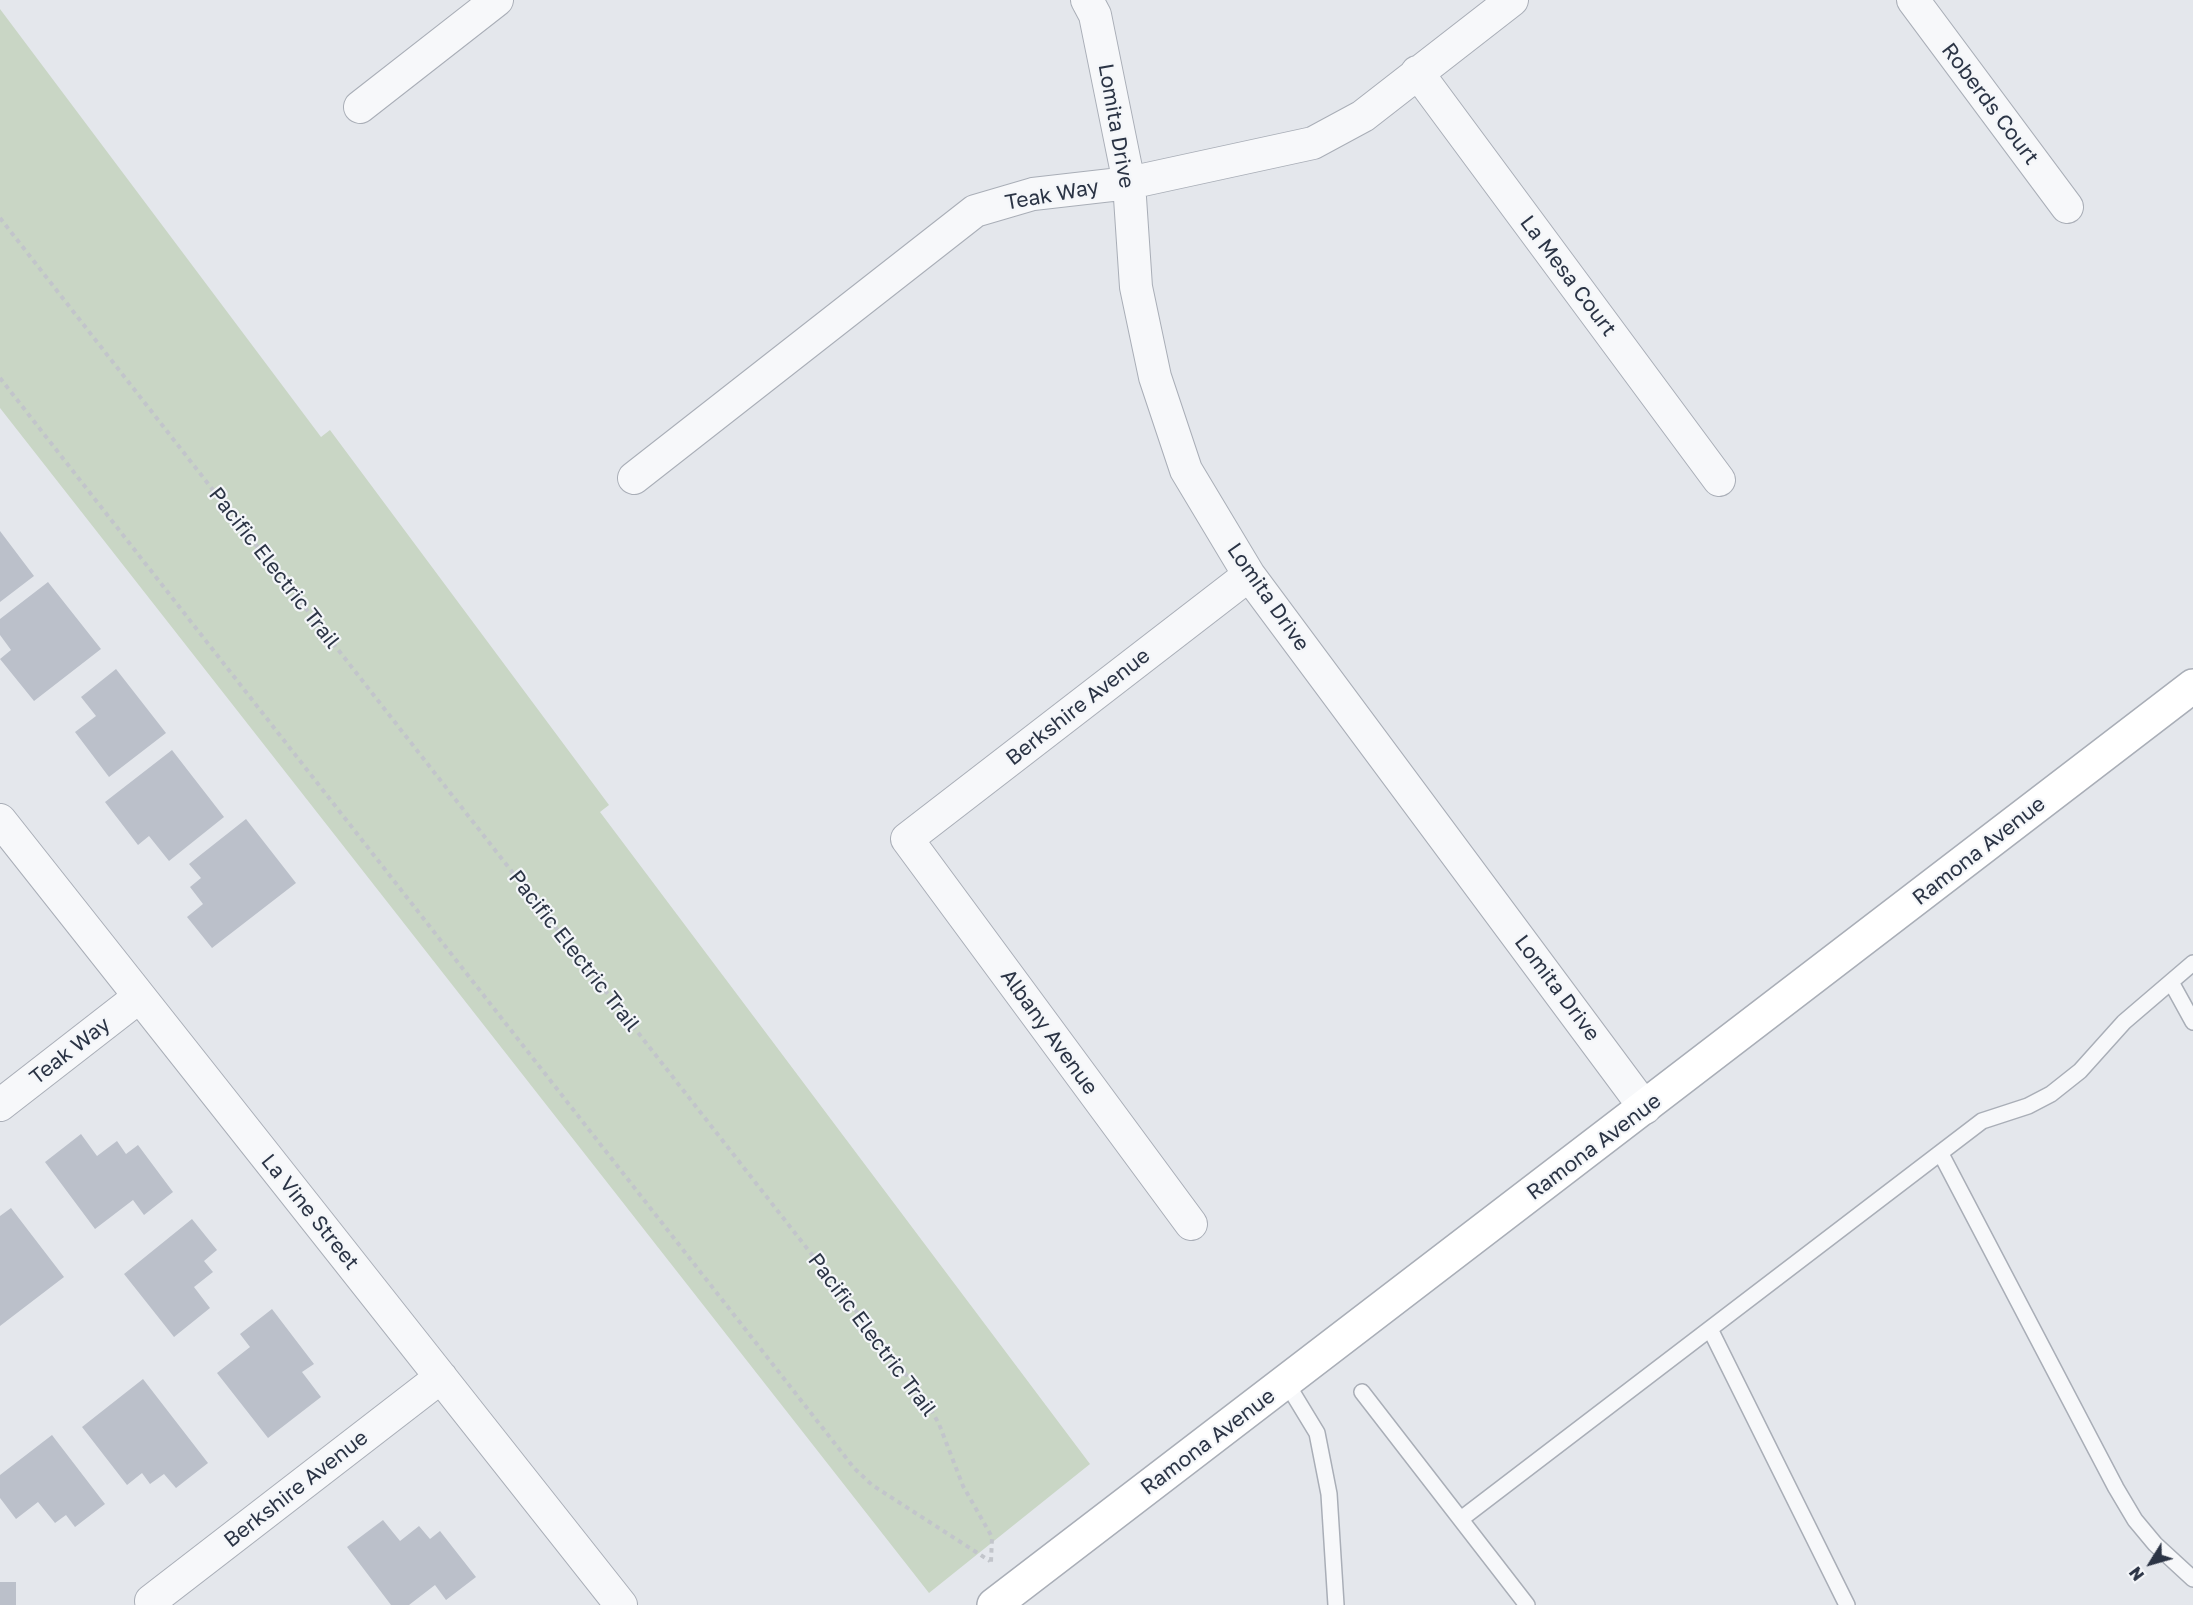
<!DOCTYPE html>
<style>
body{margin:0}
#map{position:relative;width:2193px;height:1605px;overflow:hidden;background:#e4e7ec;font-family:"Golos Text",sans-serif}
canvas{display:block}
.north{position:absolute;left:2121px;top:1533px;width:60px;height:60px;-webkit-text-stroke:4px #f4f6f9;paint-order:stroke;rotate:233deg;font-size:16px;font-weight:700;line-height:24px;text-align:center;color:#2b3445}
.north::after{content:'';display:block;margin:auto;width:21px;height:27px;background:#2b3445;clip-path:polygon(50% 0,100% 100%,50% 72%,0 100%)}
</style>
<div id="map">
<canvas width="2193" height="1605"></canvas>
<div class="north">N</div>
</div>
<script>
const ctx = document.querySelector('canvas').getContext('2d');
ctx.lineJoin = 'round';
function paint(path, color) { ctx.fillStyle = color; ctx.fill(path, 'evenodd'); }
function strokePath(path, color, width, dash) { ctx.strokeStyle = color; ctx.lineWidth = width; ctx.lineCap = dash ? 'butt' : 'round'; ctx.setLineDash(dash || []); ctx.stroke(path); }
function write(font, color, halo, rows, align = 'center') {
  ctx.font = font + ' "Golos Text",sans-serif'; ctx.lineWidth = 4.5; ctx.setLineDash([]); ctx.textBaseline = 'middle'; ctx.strokeStyle = halo; ctx.fillStyle = color; for (const [text, x, y, turn = 0] of rows) {
    ctx.save(); ctx.translate(x, y); ctx.rotate((+turn || 0) * Math.PI / 180); ctx.textAlign = isNaN(turn) ? turn : align; if (halo) ctx.strokeText(text, 0, 0); ctx.fillText(text, 0, 0); ctx.restore();
  }
}
paint(new Path2D(`
 M0,9L321,437L330,430L609,805L600,812L1090,1464L929,1593L0,408Z`), '#c9d6c5');
paint(new Path2D(`
 M0,531L34,576L0,602Z
 M48,582L101,649L34,701L0,659L11,650L0,635V619Z
 M116,669L166,733L109,777L75,732L96,716L81,697Z
 M172,750L224,817L169,861L149,836L138,845L105,802Z
 M246,819L296,883L212,948L187,917L203,904L190,887L201,878L189,864Z
 M81,1134L97,1156L117,1141L126,1154L138,1145L173,1192L144,1215L133,1200L95,1229L45,1162Z
 M11,1208L64,1277L0,1326V1216Z
 M192,1219L217,1250L204,1261L213,1272L194,1287L210,1308L174,1337L124,1274Z
 M272,1309L314,1364L302,1372L321,1397L268,1438L217,1373L250,1347L240,1334Z
 M143,1379L208,1463L176,1488L164,1474L150,1484L142,1473L127,1485L82,1427Z
 M52,1435L105,1504L75,1527L66,1515L55,1523L38,1502L16,1519L0,1498V1475Z
 M383,1520L400,1541L419,1526L430,1539L440,1531L476,1577L446,1600L435,1585L409,1605H391L347,1547Z
 M0,1582H16V1605H0Z`), '#bbc0ca');
const lane = new Path2D(`
 M2171,982L2193,1022
 M1941,1154L2116,1488L2135,1520L2155,1544L2193,1579
 M1710,1329L1847,1605
 M1286,1382L1317,1433L1329,1494L1336,1605
 M1362,1392L1527,1605
 M1461,1519L1982,1121L2028,1106L2051,1094L2080,1071L2124,1022L2193,963`);
const street = new Path2D(`
 M1087,0L1095,15L1129,183L1136,287L1155,377L1186,470L1249,575L1645,1108
 M1913,0L2067,207
 M1417,72L1719,480
 M360,107L497,0
 M634,478L975,211L1033,194L1129,183L1313,143L1363,116L1512,0
 M0,820L621,1605
 M0,1105L139,997
 M1191,1224L907,839L1249,575
 M151,1601L441,1377`);
const secondary = new Path2D(`
 M994,1605L2193,686`);
strokePath(lane, '#a9aeb7', 18);
strokePath(street, '#a9aeb7', 34);
strokePath(secondary, '#a9aeb7', 36);
strokePath(new Path2D(`
 M0,218L925,1399L939,1424L963,1486L992,1537L991,1562
 M0,378L854,1468L872,1485L990,1561`), '#c2c5cb', 4, [4.5, 4.5]);
strokePath(lane, '#f7f8fa', 15);
strokePath(street, '#f7f8fa', 32);
strokePath(secondary, '#fff', 33);
write('21px', '#2b3445', '#f4f6f9', [
 ["Roberds Court",1990,104,53],
 ["Lomita Drive",1116,126,80],
 ["Teak Way",1052,195,-10],
 ["La Mesa Court",1568,276,53],
 ["Pacific Electric Trail",274,568,52],
 ["Lomita Drive",1268,597,55],
 ["Berkshire Avenue",1078,707,-38],
 ["Ramona Avenue",1979,851,-38],
 ["Pacific Electric Trail",574,951,52],
 ["Lomita Drive",1557,988,53],
 ["Albany Avenue",1049,1032,54],
 ["Teak Way",70,1051,-38],
 ["Ramona Avenue",1594,1147,-37],
 ["La Vine Street",310,1212,51],
 ["Pacific Electric Trail",872,1335,53],
 ["Ramona Avenue",1208,1442,-37],
 ["Berkshire Avenue",296,1489,-38]
]);
</script>
